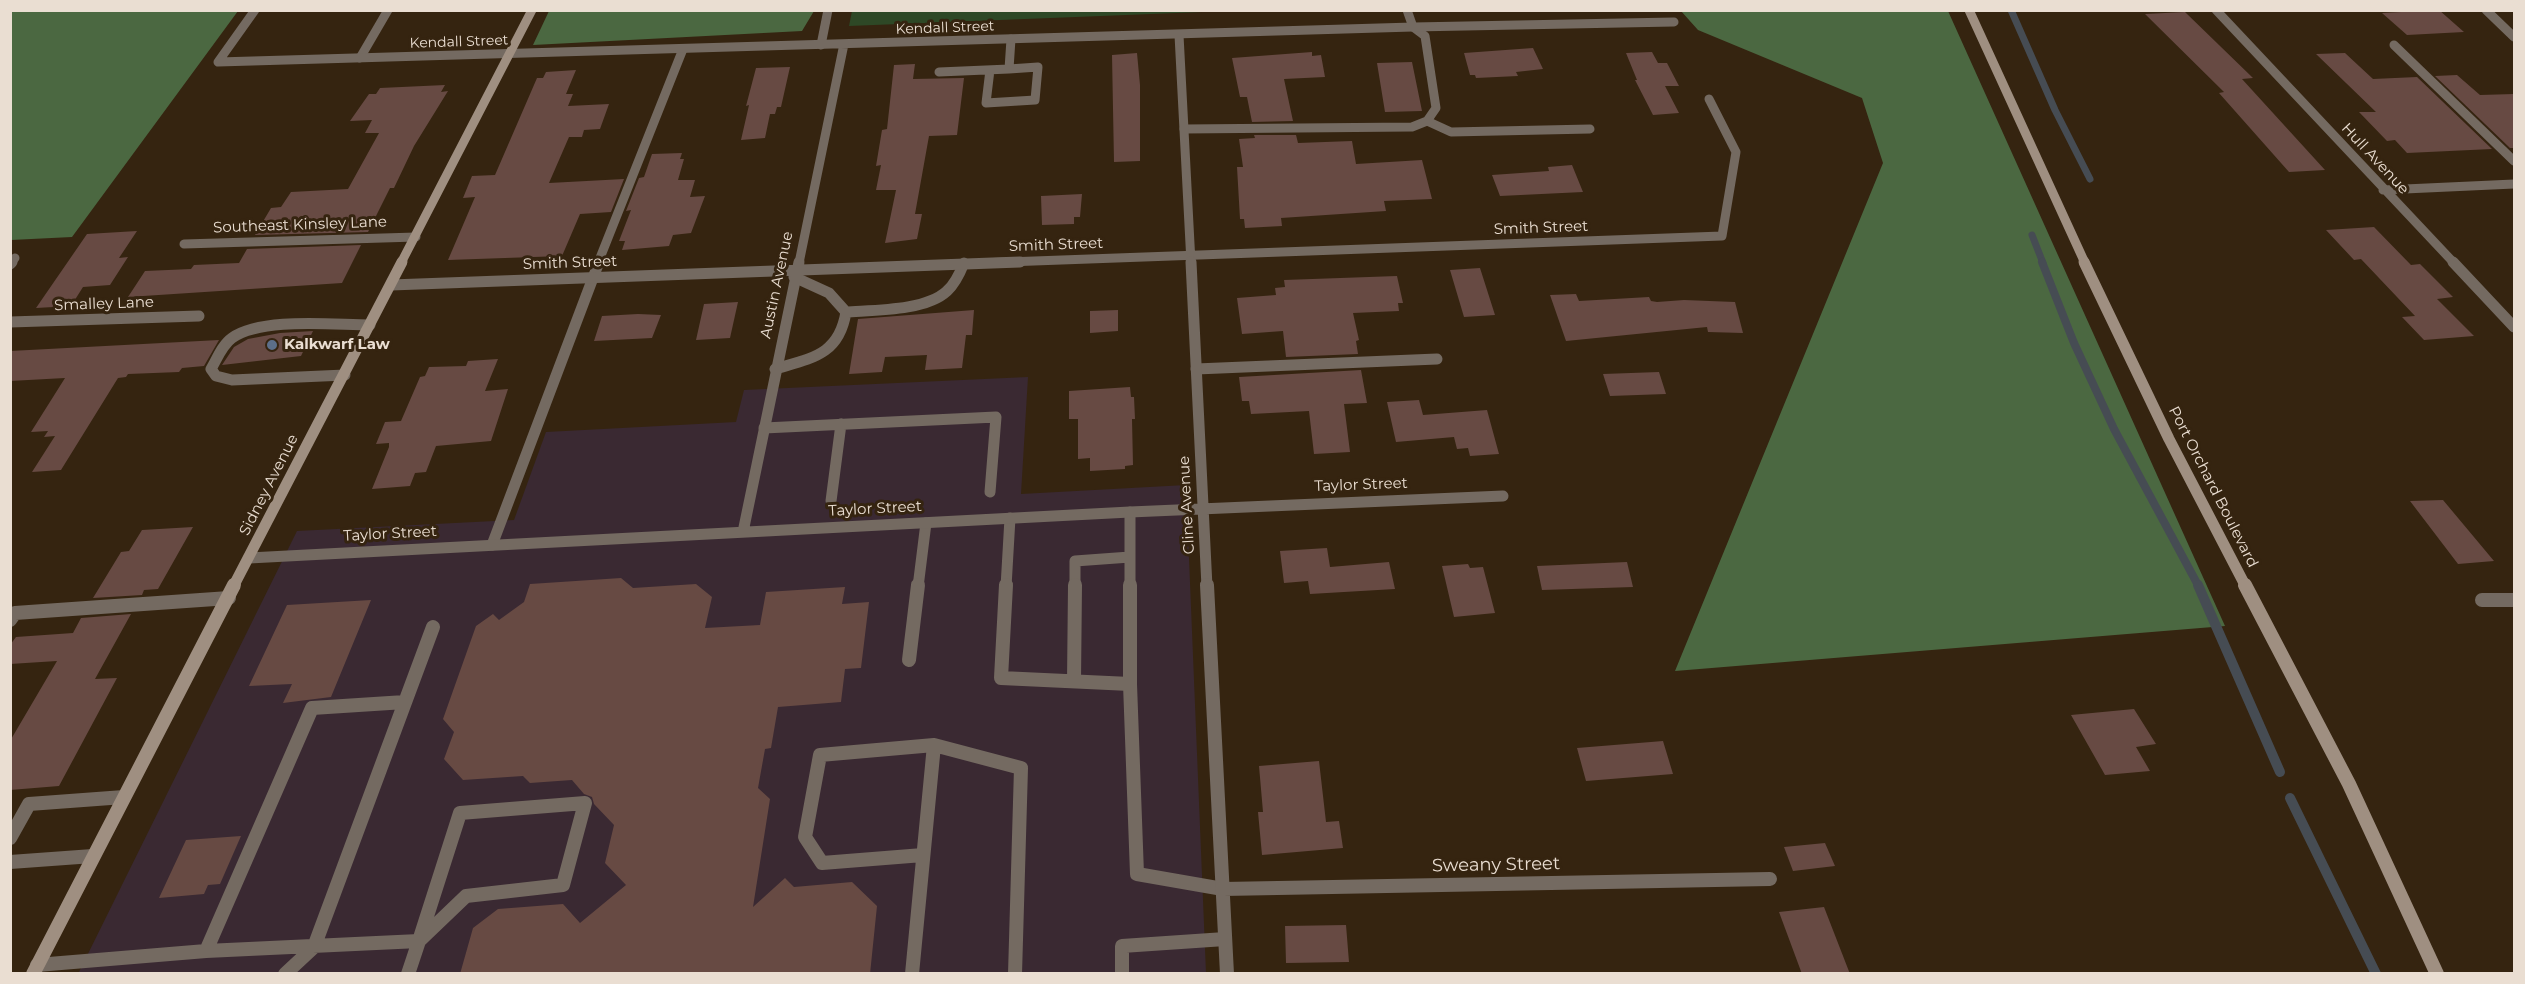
<!DOCTYPE html>
<style>
body{margin:0}
#map{position:relative;width:2525px;height:984px;overflow:hidden;background:#352410;font-family:Montserrat,sans-serif}
canvas{display:block}
.frame{position:absolute;inset:0;border:12px solid #eaded2;pointer-events:none}
</style>
<div id="map">
<canvas width="2525" height="984"></canvas>
<div class="frame"></div>
</div>
<script>
const ctx = document.querySelector('canvas').getContext('2d');
ctx.lineJoin = 'round';
function paint(path, color) { ctx.fillStyle = color; ctx.fill(path, 'evenodd'); }
function strokePath(path, color, width, dash) { ctx.strokeStyle = color; ctx.lineWidth = width; ctx.lineCap = dash ? 'butt' : 'round'; ctx.setLineDash(dash || []); ctx.stroke(path); }
function write(font, color, halo, rows, align = 'center') {
  ctx.font = font + ' Montserrat,sans-serif'; ctx.lineWidth = 6; ctx.setLineDash([]); ctx.textBaseline = 'middle'; ctx.strokeStyle = halo; ctx.fillStyle = color; for (const [text, x, y, turn = 0] of rows) {
    ctx.save(); ctx.translate(x, y); ctx.rotate((+turn || 0) * Math.PI / 180); ctx.textAlign = isNaN(turn) ? turn : align; if (halo) ctx.strokeText(text, 0, 0); ctx.fillText(text, 0, 0); ctx.restore();
  }
}
paint(new Path2D(`
 M1028,377L1021,494L1186,485L1206,973L78,974L297,531L514,520L546,432L736,422L744,390Z`), '#3a2932');
paint(new Path2D(`
 M852,11V10L1227,11L849,26Z`), '#2e4826');
paint(new Path2D(`
 M11,10L238,11L72,237L11,240Z
 M549,11V10L814,11L802,31L533,45Z
 M1681,11H1948L2225,626L1675,671L1883,163L1862,98L1698,30Z`), '#4b6841');
strokePath(new Path2D(`
 M2011,10L2055,110L2090,179
 M2032,235L2043,263`), '#464c53', 7);
strokePath(new Path2D(`
 M2042,262L2074,343L2114,429L2199,587`), '#464c53', 8);
strokePath(new Path2D(`
 M2198,585L2280,772
 M2290,798L2376,974`), '#464c53', 10);
paint(new Path2D(`
 M2439,10L2464,32L2407,35L2382,13Z
 M2185,12L2253,78L2242,79L2325,170L2289,172L2219,93L2224,92L2145,14Z
 M1533,48L1543,69L1516,72L1518,76L1476,78L1475,75H1470L1464,53Z
 M1312,52V56L1321,55L1325,77L1284,79L1293,121L1252,122L1247,97H1240L1232,58Z
 M1652,52L1658,63H1667L1679,86H1665L1679,113L1653,115L1635,80H1637L1626,53Z
 M1137,53L1140,85V161L1114,162L1112,55Z
 M2345,53L2373,79L2417,77L2492,149L2407,153L2395,140L2387,141L2359,112H2376L2316,54Z
 M1412,62L1422,111L1385,112L1377,63Z
 M915,64L913,79L964,78L957,135L929,136L915,214H922L917,239L885,243L896,190H876L881,165L876,166L882,130L887,129L894,65Z
 M790,67L781,107H777L775,114H770L765,138L741,140L749,105L746,106L756,68Z
 M576,70L566,94H573L568,106L609,104L600,129L584,130L582,137H569L549,183L624,179L611,212L580,214L562,256L448,260L475,197L463,198L472,176L495,175L537,78H543L546,72Z
 M2457,75L2480,95L2514,94V148H2510L2435,76Z
 M445,85L441,92L448,91L414,146L394,188H390L368,232L255,235L271,208L281,207L291,192L348,189L379,133H365L372,120L350,121L369,94H376L380,88Z
 M1254,135H1296L1298,143L1352,141L1356,164L1422,160L1432,199L1384,201L1386,211L1281,218L1282,226L1245,228L1244,219H1240L1237,167H1243L1239,139L1255,138Z
 M682,153L680,159H684L678,180H695L690,197L705,196L691,233L673,235L669,246L622,250L625,241H619L631,210L626,211L639,178L644,177L652,154Z
 M1572,165L1583,192L1500,196L1492,175L1549,171L1548,167Z
 M1082,194L1080,217H1074V224L1042,225L1041,196Z
 M2374,227L2411,265L2420,264L2453,297L2437,299L2474,336L2424,340L2402,317L2415,316L2361,259L2354,260L2326,230Z
 M137,231L119,258L128,257L110,285L83,287L71,306L36,308L87,234Z
 M361,245L342,283L128,297L145,271L191,269L194,265L239,263L247,249Z
 M1480,268L1495,315L1464,317L1450,270Z
 M1397,276L1403,303H1398L1399,311L1353,313L1359,340L1356,341L1358,354L1286,357L1283,331L1242,334L1237,298L1276,295L1275,288L1285,287L1284,280Z
 M1576,294L1579,301L1649,297L1651,301L1657,302L1684,300L1735,302L1743,333L1708,332L1707,327L1566,341L1550,295Z
 M738,302L730,338L696,340L704,304Z
 M974,310L972,335H966L962,368L925,370L927,355L885,357L882,372L849,374L858,319Z
 M1118,310V331L1090,333V311Z
 M638,314L661,315L652,338L594,341L602,316Z
 M313,331L301,356L222,365L234,347L248,339L280,333Z
 M219,340L204,366L182,368L179,372L128,374L126,377L118,378L61,470L32,472L55,436L44,437L48,431L31,432L65,378L10,381V351Z
 M498,359L485,391L508,389L491,441L436,446L426,472L415,473L410,486L372,489L389,447V443L376,444L385,422L401,421L420,377L425,376L429,367L466,366L468,361Z
 M1361,370L1367,403L1344,404L1350,452L1314,454L1309,411L1251,414L1249,401H1242L1239,377Z
 M1659,372L1666,394L1610,396L1603,374Z
 M1130,387L1131,397H1134L1135,419H1132L1133,465L1125,466V469L1090,471V458L1078,459V419H1069V391Z
 M1419,400L1423,415L1487,410L1499,454L1470,456L1468,448L1457,449L1454,437L1396,442L1387,402Z
 M2443,500L2494,561L2458,564L2410,501Z
 M193,527L158,589L144,590L142,595L93,598L121,552L129,551L142,530Z
 M1327,548L1330,567L1389,562L1395,589L1310,594L1308,581L1284,583L1280,551Z
 M1627,562L1633,587L1542,590L1537,566Z
 M1468,564L1470,568L1483,567L1495,613L1454,617L1442,566Z
 M621,578L633,588L696,584L712,597L705,628L760,625L766,592L845,587L842,604L869,602L861,668L845,669L841,702L778,707L771,748L765,749L758,788L770,799L753,907L785,878L794,887L852,882L877,906L870,974H460L473,928L498,909L563,904L580,923L626,885L605,863L614,825L594,804L592,797L584,794L572,780L530,783L523,776L463,780L444,759L454,732L443,719L476,626L493,614L499,620L524,602L530,584Z
 M371,600L331,697L283,703L292,684L249,686L287,605Z
 M131,614L95,679L117,678L59,786L10,790V741L57,661L10,664V645L16,637L73,633L81,618Z
 M2134,709L2156,744L2136,747L2150,771L2105,775L2071,715Z
 M1663,741L1673,774L1586,781L1577,748Z
 M1319,761L1326,822L1339,821L1343,848L1262,855L1258,812H1263L1259,766Z
 M241,836L220,884L208,885L204,894L159,898L186,840Z
 M1825,843L1835,866L1793,871L1784,847Z
 M1824,907L1850,974H1802L1779,912Z
 M1346,925L1349,962L1286,963L1285,926Z`), '#674a43');
strokePath(new Path2D(`
 M821,45L828,10
 M2394,45L2514,161
 M360,58L388,10
 M990,70L986,103L1035,100L1038,67L1009,69
 M939,72L1009,69L1011,39
 M1427,121L1451,132L1590,129
 M1184,129L1412,127L1427,121L1436,108L1425,36L1413,27
 M184,244L416,237
 M598,263L683,49`), '#746a61', 9);
strokePath(new Path2D(`
 M846,312C874,310 926,311 947,291C955,284 960,273 964,263
 M775,369C812,358 839,355 846,312L829,293L794,277
 M1196,369L1437,359
 M345,375L232,380L216,376L211,369C217,359 222,345 232,338C262,317 333,325 370,325
 M764,428L996,417L990,492
 M831,501L841,424
 M1130,512V587
 M492,545L599,262
 M918,587L926,523
 M1006,587L1010,518
 M1075,587V561L1130,557`), '#746a61', 11);
strokePath(new Path2D(`
 M1006,585L1001,678L1130,684L1137,874L1223,889
 M1130,585V684
 M2482,600H2514
 M10,620L15,613L229,598
 M909,660L918,585
 M1074,681L1075,585
 M934,745L1021,768L1015,974
 M585,803L563,885L466,896L419,941L460,813Z
 M10,838L29,804L124,797
 M206,951L312,708L405,702
 M37,965L206,951L419,941
 M285,974L314,947L433,627
 M408,974L419,941
 M912,974L934,745L820,755L805,837L822,863L923,855
 M1122,974V946L1225,939`), '#746a61', 14);
strokePath(new Path2D(`
 M1407,10L1413,27
 M2216,10L2454,263
 M2486,10L2514,37
 M1179,35L1191,263
 M218,62L1413,27L1674,22
 M218,62L255,10
 M2383,190L2514,184
 M11,263L15,258
 M799,263L844,44
 M979,263L1722,236L1736,152L1709,99`), '#746a61', 9);
strokePath(new Path2D(`
 M1191,262L1207,587
 M2453,262L2514,327
 M10,264L12,262
 M391,285L1020,262
 M10,322L199,316
 M743,532L799,262
 M249,558L1130,512L1503,496`), '#746a61', 11);
strokePath(new Path2D(`
 M1207,585L1227,974
 M10,862L93,856
 M1223,889L1770,879`), '#746a61', 14);
strokePath(new Path2D(`
 M1969,10L2085,263
 M401,263L532,10`), '#9f8f81', 9);
strokePath(new Path2D(`
 M2084,262L2169,439L2246,587
 M233,587L402,262`), '#9f8f81', 11);
strokePath(new Path2D(`
 M2245,585L2349,784L2437,974
 M33,974L234,585`), '#9f8f81', 14);
for (const [x, y, r, color] of [
 [272,345,6,"#5c6f8a"]
]) { const dot = new Path2D(); dot.arc(x, y, r, 0, 2 * Math.PI); ctx.fillStyle = color; ctx.fill(dot); strokePath(dot, '#352410', 2); }
write('14px', '#eaded2', '#352410', [
 ["Kendall Street",945,28,-2],
 ["Kendall Street",459,42,-2]
]);
write('15px', '#eaded2', '#352410', [
 ["Hull Avenue",2375,159,47],
 ["Southeast Kinsley Lane",300,225,-2],
 ["Smith Street",1541,228,-2],
 ["Smith Street",1056,245,-2],
 ["Smith Street",570,263,-2],
 ["Austin Avenue",777,285,-78],
 ["Smalley Lane",104,304,-2],
 ["Sidney Avenue",269,485,-63],
 ["Taylor Street",1361,485,-2],
 ["Port Orchard Boulevard",2213,487,63],
 ["Cline Avenue",1187,505,-93],
 ["Taylor Street",875,509,-3],
 ["Taylor Street",390,534,-3]
]);
write('bold 15px', '#eaded2', '#352410', [
 ["Kalkwarf Law",284,345]
], 'left');
write('18px', '#eaded2', '#352410', [
 ["Sweany Street",1496,865,-1]
]);
</script>
